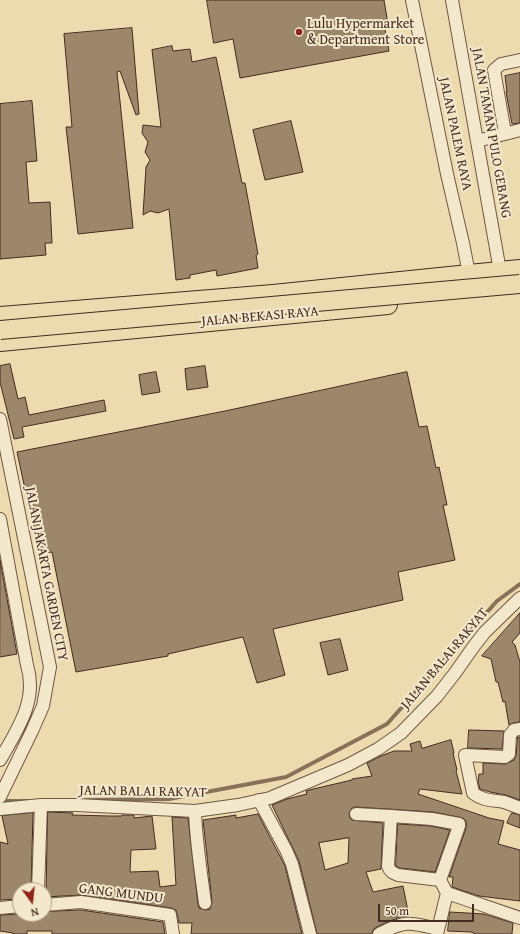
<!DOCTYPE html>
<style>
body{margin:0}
#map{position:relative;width:520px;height:934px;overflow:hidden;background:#eddbb0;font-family:"Gentium Book Plus",serif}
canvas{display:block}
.north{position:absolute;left:12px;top:882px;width:40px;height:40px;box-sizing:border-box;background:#f3e8cc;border:1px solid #ad9c88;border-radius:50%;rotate:165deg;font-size:11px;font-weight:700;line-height:16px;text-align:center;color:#452b21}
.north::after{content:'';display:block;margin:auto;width:14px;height:18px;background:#8f2418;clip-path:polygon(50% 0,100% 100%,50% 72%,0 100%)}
.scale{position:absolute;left:378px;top:904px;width:96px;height:18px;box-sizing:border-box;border:2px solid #452b21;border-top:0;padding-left:5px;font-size:12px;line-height:14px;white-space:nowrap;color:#452b21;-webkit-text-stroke:3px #f3e8cc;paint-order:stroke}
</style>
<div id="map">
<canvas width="520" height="934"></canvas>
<div class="north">N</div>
<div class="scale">50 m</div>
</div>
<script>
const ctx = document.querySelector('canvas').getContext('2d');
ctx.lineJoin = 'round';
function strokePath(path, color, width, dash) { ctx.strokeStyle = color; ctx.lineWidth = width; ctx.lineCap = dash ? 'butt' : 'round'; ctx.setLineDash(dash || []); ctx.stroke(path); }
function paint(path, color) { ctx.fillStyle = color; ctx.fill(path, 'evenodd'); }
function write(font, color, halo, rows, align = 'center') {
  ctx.font = font + ' "Gentium Book Plus",serif'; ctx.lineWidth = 4; ctx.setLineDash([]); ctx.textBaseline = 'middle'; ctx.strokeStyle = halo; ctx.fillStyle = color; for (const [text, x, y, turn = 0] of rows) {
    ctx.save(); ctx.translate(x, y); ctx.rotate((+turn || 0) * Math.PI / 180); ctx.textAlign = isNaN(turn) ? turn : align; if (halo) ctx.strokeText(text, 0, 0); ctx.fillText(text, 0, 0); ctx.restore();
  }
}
strokePath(new Path2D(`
 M86,800L169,799L286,777L387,724L497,601L520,584
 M0,801H30`), '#887159', 4);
const building = new Path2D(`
 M207,0H384L388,24H384L389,51L240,78L233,39L214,43Z
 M132,28L139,114L136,115L120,71L117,72L133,228L78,234L66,127H72L64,34Z
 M172,46L173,51L190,49L192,62L216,57L242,183H245L258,254L256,255L258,268L217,276L216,270L190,275V278L176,280L169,209L158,213L150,211L143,215L146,167L150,160L145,152L148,142L142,133L143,125L161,127L152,50Z
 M520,73V123L512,124L506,92H507L505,76Z
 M32,101L37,161L26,162L29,203L50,202L52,243H45L46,255L0,259V104Z
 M291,121L303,172L265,180L253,130Z
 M10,364L18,399L25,397L29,415L104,400L106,411L22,427L24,437L14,439L0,382V366Z
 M205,366L208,387L187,390L185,369Z
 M156,372L160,392L142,395L139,375Z
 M407,372L419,427L427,426L436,468L439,467L447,505H443L455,560L398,572L403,600L273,629L285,675L257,683L243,637L168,654V656L76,672L52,552L39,554L17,452L225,411Z
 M0,560L17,654L0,657Z
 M520,613V633L512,642L515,645L520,662V722L513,723L509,725L505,701L503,702L498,682H496L491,659L482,656Z
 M340,639L348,670L328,675L320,643Z
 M469,730L504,731L502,749L468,748Z
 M518,737H520V800L506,795L490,792L480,789L478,782L479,774H483V763L505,764L514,760L516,755Z
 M451,740L454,753H453L457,770L456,771L462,794L420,789L418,794L489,818L504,821L498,844L520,850V901L479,896L452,887L453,877H449L466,828V821L463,818L433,812L356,807L352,808L349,813L350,818L352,820L383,823L381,869L366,872L373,892L403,886L409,916L400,917L385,923L375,928L373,930L372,934H317L299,861L272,805L287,799L307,794L306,791L309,790L352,780V779L372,776L367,763L381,756L394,751H412L410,744L420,741L422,748ZM349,838L348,863L325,870L319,843Z
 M48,812L73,813L72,815L109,816H122V815H134V818L152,816L156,849L131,850L130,872L158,871L160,887L176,885L172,817L188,818L198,904L199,908L206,910L210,909L212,902L203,820L236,815V818L258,814L285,866L302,934H191L192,923H179L176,910L171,908L82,895L44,897L46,890Z
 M33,813L31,890H20V899L0,900V842L8,844L2,816Z
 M512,813L520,815V828L507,823Z
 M398,824L431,826L450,830L435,872L400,868L396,866Z
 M81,910L163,922L165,934H52V931H27V934H13V933L0,931V915L20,914H44V912Z
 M450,912L484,914L513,923L512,934H476L471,932L448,931Z`);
paint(building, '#9c876b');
strokePath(building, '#452b21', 1);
const minor = new Path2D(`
 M412,0L447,174L463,243L469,274
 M452,0L500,271
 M505,133L494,70L501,64L520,60
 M477,141L520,130
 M0,419L50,667L43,706L32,731L0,797
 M0,519L27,665C38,701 17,730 0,760
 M520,729L514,730L510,735L509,754L505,757L465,755L473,793C483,801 493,800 504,802C510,804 515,806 520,808
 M259,800L286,850L292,864L310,934
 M0,809L41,805H77L195,811L238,805L270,798L348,765L378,749L401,733L437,696L455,673L474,646L485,632L520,598
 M195,811C196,842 201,872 205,903
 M356,814L391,816L388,866C390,872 393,873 398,875L440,880
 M391,816L432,819L459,824V826L440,880L447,893
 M38,890L41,805
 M447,893L520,918
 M44,905L81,902L170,915L173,934
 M0,908L20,906
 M379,934C406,920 409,922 438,929
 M437,934L447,893`);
const highway = new Path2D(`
 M0,316L273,294L469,274L520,269
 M0,342L388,305`);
strokePath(minor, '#6f5745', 14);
strokePath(highway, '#452b21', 20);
strokePath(minor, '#f3e8cc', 12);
strokePath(highway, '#eddbb0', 18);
const highwayBridge = new Path2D(`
 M0,330L520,284`);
strokePath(highwayBridge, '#452b21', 20, []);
strokePath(highwayBridge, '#eddbb0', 18);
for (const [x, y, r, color] of [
 [299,32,4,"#8f2418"]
]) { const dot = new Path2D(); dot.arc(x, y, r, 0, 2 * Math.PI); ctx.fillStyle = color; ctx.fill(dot); strokePath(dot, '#f3e8cc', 1.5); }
write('14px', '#452b21', '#f3e8cc', [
 ["Lulu Hypermarket",307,24],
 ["& Department Store",307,40]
], 'left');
write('14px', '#452b21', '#f3e8cc', [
 ["JALAN TAMAN PULO GEBANG",491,133,80],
 ["JALAN PALEM RAYA",455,134,78],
 ["JALAN BEKASI RAYA",260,317,-5],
 ["JALAN JAKARTA GARDEN CITY",46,574,79],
 ["JALAN BALAI RAKYAT",445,659,-50],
 ["JALAN BALAI RAKYAT",143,792,1],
 ["GANG MUNDU",121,894,7]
]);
</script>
